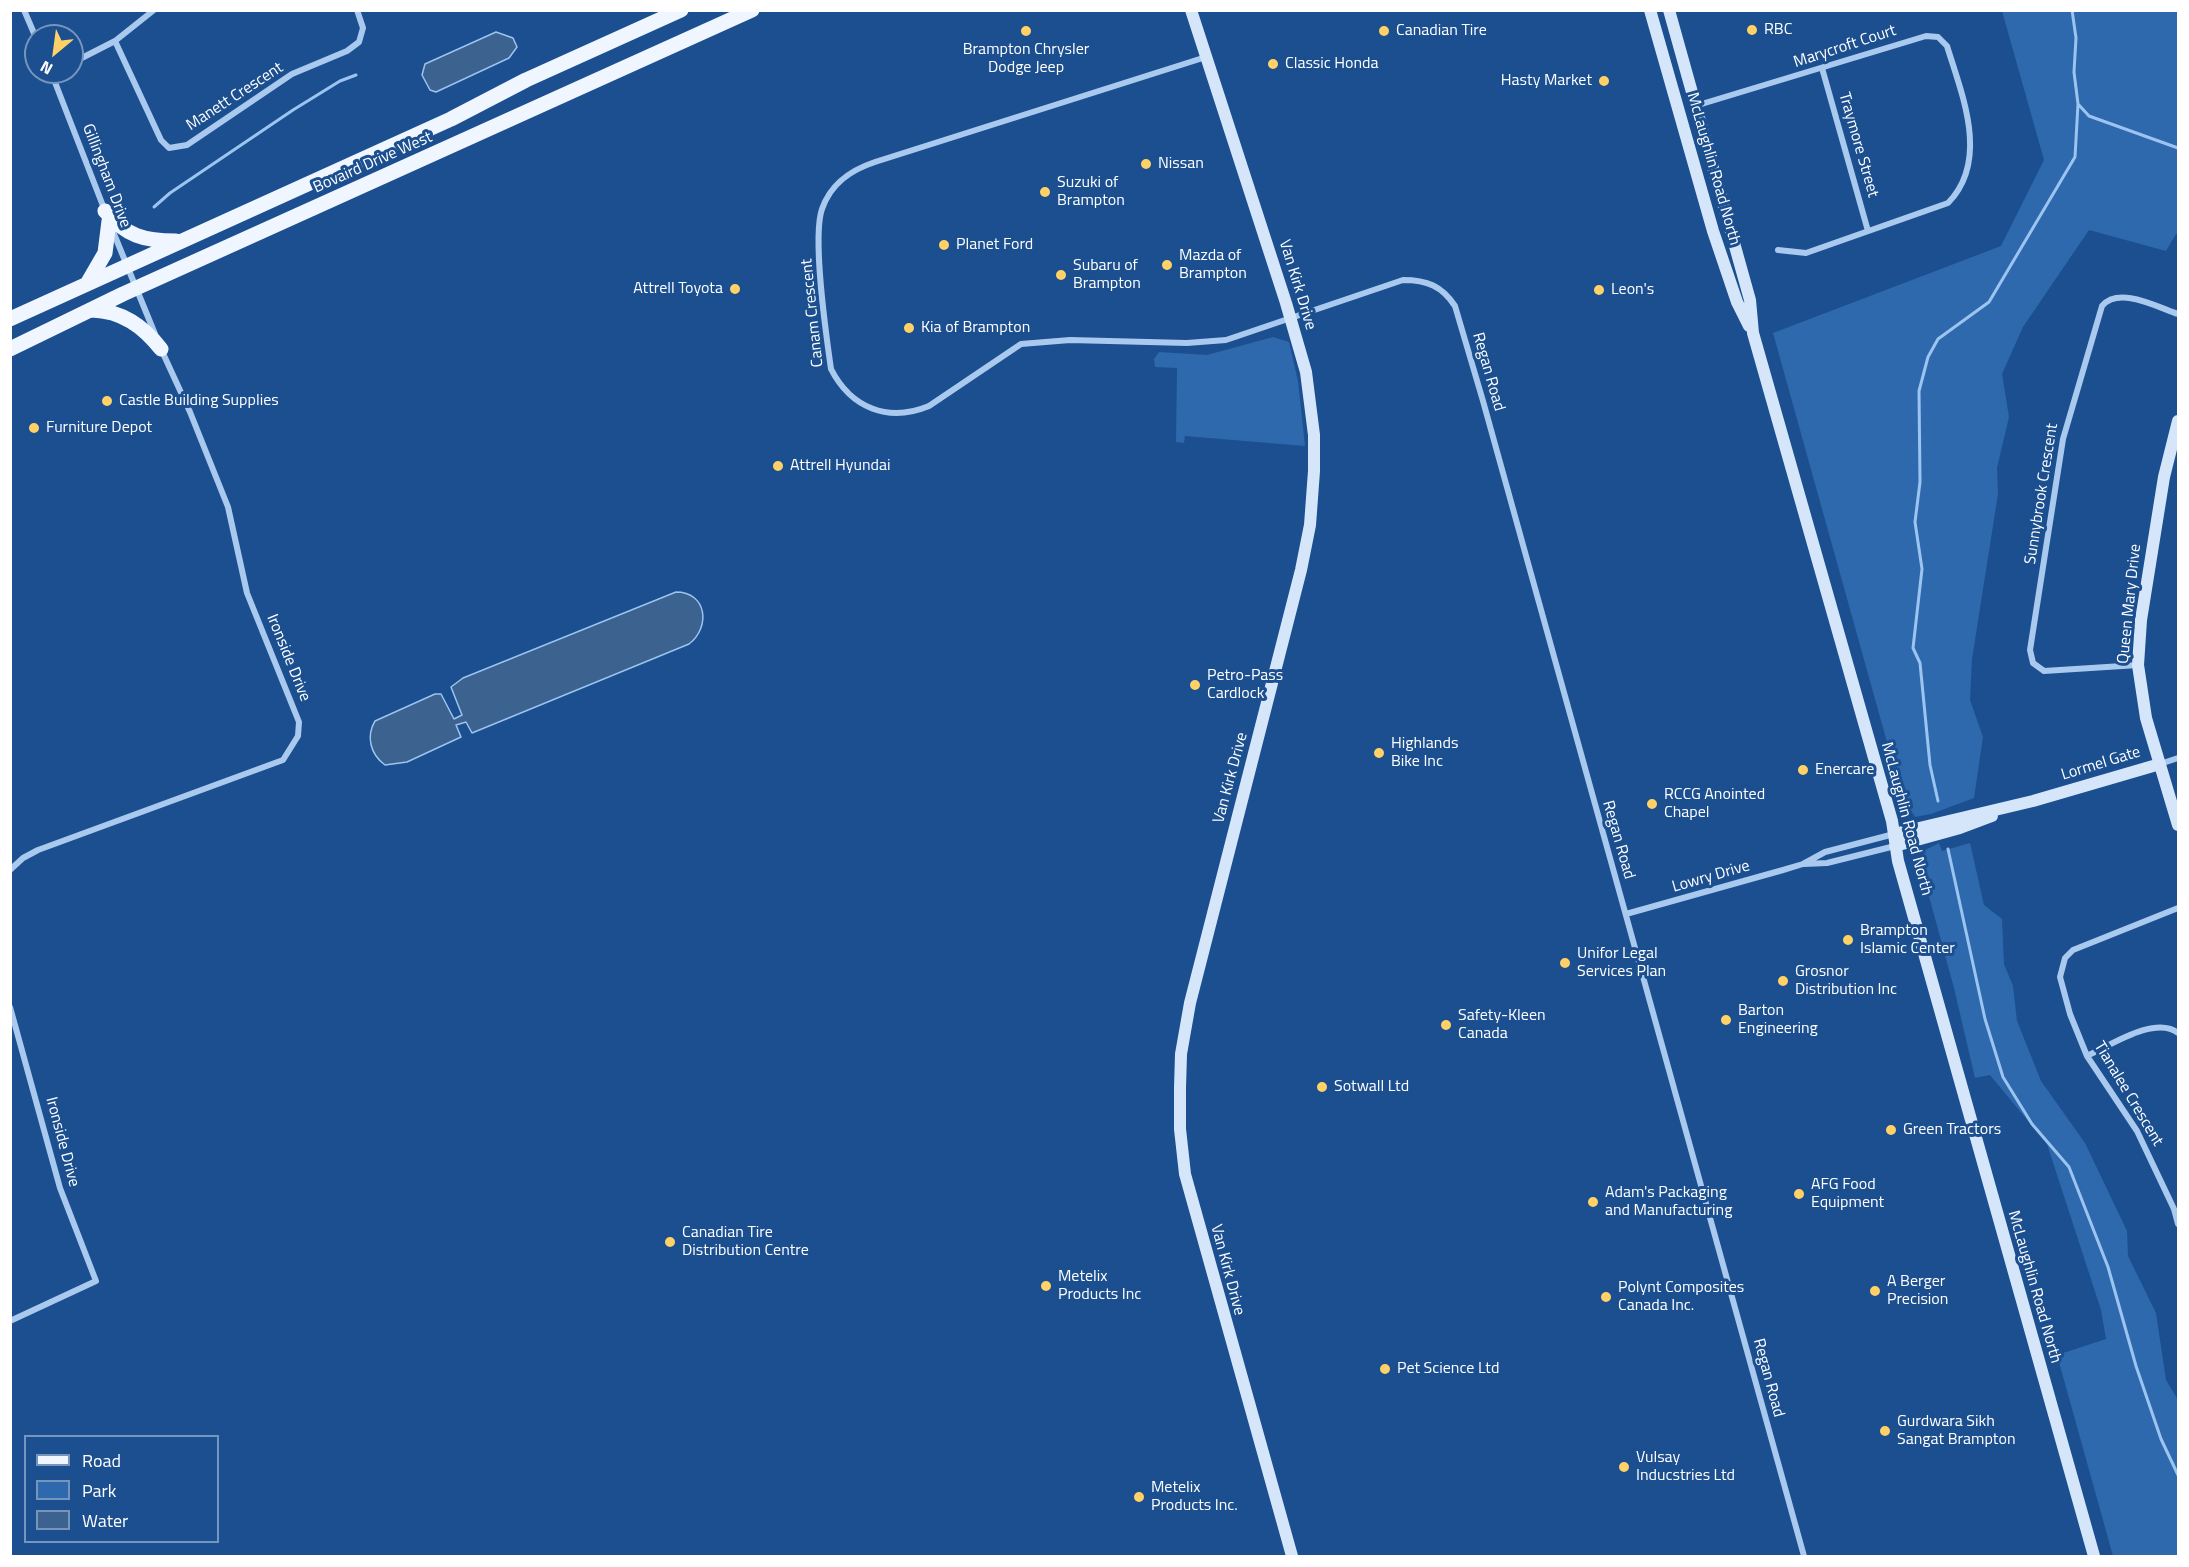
<!DOCTYPE html>
<style>
body{margin:0}
#map{position:relative;width:2189px;height:1567px;overflow:hidden;background:#1b4f8f;font-family:"Titillium Web",sans-serif}
canvas{display:block}
.frame{position:absolute;inset:0;border:12px solid #fff;pointer-events:none}
.legend{position:absolute;left:24px;top:1435px;width:195px;height:108px;box-sizing:border-box;background:#1b4f8f;border:2px solid #7695bc;margin:0;padding:8px 10px;list-style:none;font-size:18px;color:#fff}
.legend li{display:flex;align-items:center;gap:12px;height:30px}
.legend b{width:30px;border:2px solid #7695bc}
.north{position:absolute;left:24px;top:24px;width:60px;height:60px;box-sizing:border-box;background:#1b4f8f;border:2px solid #7695bc;border-radius:50%;rotate:209deg;font-size:16px;font-weight:700;line-height:24px;text-align:center;color:#fff}
.north::after{content:'';display:block;margin:auto;width:21px;height:27px;background:#ffd166;clip-path:polygon(50% 0,100% 100%,50% 72%,0 100%)}
</style>
<div id="map">
<canvas width="2189" height="1567"></canvas>
<div class="frame"></div>
<ul class="legend">
<li><b style="height:8px;background:#f0f6ff"></b>Road</li>
<li><b style="height:16px;background:#2e69ad"></b>Park</li>
<li><b style="height:16px;background:#3c6290"></b>Water</li>
</ul>
<div class="north">N</div>
</div>
<script>
const ctx = document.querySelector('canvas').getContext('2d');
ctx.lineJoin = 'round';
function paint(path, color) { ctx.fillStyle = color; ctx.fill(path, 'evenodd'); }
function strokePath(path, color, width, dash) { ctx.strokeStyle = color; ctx.lineWidth = width; ctx.lineCap = dash ? 'butt' : 'round'; ctx.setLineDash(dash || []); ctx.stroke(path); }
function write(font, color, halo, rows, align = 'center') {
  ctx.font = font + ' "Titillium Web",sans-serif'; ctx.lineWidth = 6; ctx.setLineDash([]); ctx.textBaseline = 'middle'; ctx.strokeStyle = halo; ctx.fillStyle = color; for (const [text, x, y, turn = 0] of rows) {
    ctx.save(); ctx.translate(x, y); ctx.rotate((+turn || 0) * Math.PI / 180); ctx.textAlign = isNaN(turn) ? turn : align; if (halo) ctx.strokeText(text, 0, 0); ctx.fillText(text, 0, 0); ctx.restore();
  }
}
paint(new Path2D(`
 M2002,11H2178V234H2176L2166,251L2089,230L2023,327L2002,374L2009,417L1997,468L1998,494L1972,659L1970,700L1983,737L1974,798L1931,814L1915,817L1902,796L1773,333L2001,246L2044,160Z
 M1273,337L1289,342L1298,381L1305,446L1185,436L1184,443L1176,442L1177,368L1155,367L1154,359L1159,352L1207,355Z
 M1939,843L1942,851L1970,843L1984,905L2002,919L2004,964L2013,986L2017,1021L2041,1081L2085,1143L2127,1231L2128,1256L2156,1313L2166,1380L2178,1400V1556H2113L2057,1355L2106,1339L2101,1310L2047,1144L1990,1075L1975,1078L1954,988L1924,878L1923,851Z`), '#2e69ad');
const water = new Path2D(`
 M496,32L513,38L517,47L509,58L436,92L430,90L422,75L425,64Z
 M676,592C707,592 711,627 689,644L472,733L466,722L456,725L461,737L407,762L385,765C370,754 366,736 375,721L435,694H441L454,719L462,715L451,687L463,678Z`);
paint(water, '#3c6290');
strokePath(water, '#9cc4f0', 1.5);
strokePath(new Path2D(`
 M2072,10L2076,38L2074,72L2078,104L2089,116L2178,148
 M154,207L170,193L293,110L340,81L356,75
 M1938,801L1930,765L1920,663L1913,648L1922,569L1915,522L1920,482L1919,391L1928,357L1938,339L1989,302L2075,157L2078,104
 M1948,849L1985,1019L2003,1077L2032,1124L2069,1167L2108,1267L2136,1366L2161,1439L2178,1475`), '#9cc4f0', 3);
strokePath(new Path2D(`
 M24,10L36,38
 M115,41L161,140L169,148L187,145L292,74L347,51L359,42L363,28L357,10
 M1206,57L875,162C851,170 831,183 822,209C812,238 826,334 831,369C851,408 888,423 929,406L1021,344L1070,340L1187,343L1226,340L1403,280C1427,280 1442,286 1455,306L1483,401L1804,1556
 M72,63L115,41L154,10
 M1822,68L1868,231
 M51,72L105,211
 M1695,106L1926,36L1938,37L1947,46C1962,95 1990,160 1948,203L1806,253L1778,250
 M112,229L155,334
 M2138,665L2044,671L2033,663L2030,650L2063,439L2102,306C2119,286 2157,307 2178,314
 M2160,764L2178,758
 M1804,864L1827,863L1895,846
 M10,870L23,858L38,850L283,760L298,736L299,722L247,593L228,507L190,412L161,349
 M2178,908L2073,950L2065,958L2060,977L2070,1014L2087,1056L2137,1131L2174,1209L2178,1224
 M1626,914L1783,870L1803,864L1825,852L1894,834
 M10,1007L60,1188L96,1281L10,1321
 M2087,1056C2111,1045 2156,1015 2178,1033`), '#a9c9ee', 6);
strokePath(new Path2D(`
 M1191,10L1286,303L1306,372L1314,435V471L1310,525L1301,570L1190,1003L1181,1054L1180,1088V1129L1185,1174L1292,1556
 M1650,10L1713,231L1737,302L1749,326
 M1669,10L1750,300L1753,333L1892,821L1898,861L2094,1556
 M2178,421L2164,477L2141,620L2138,665L2146,718L2178,825
 M1894,834L2033,801L2160,764
 M1895,846L1960,828L1992,816`), '#d6e6fa', 12);
strokePath(new Path2D(`
 M105,211C126,236 144,241 176,241
 M87,284L105,253L109,221
 M92,310C122,311 143,326 161,349
 M10,319L451,119L526,80L681,10
 M10,349L123,294L752,10`), '#f0f6ff', 15);
for (const [x, y, r, color] of [
 [1752,30,6,"#ffd166"],
 [1026,31,6,"#ffd166"],
 [1384,31,6,"#ffd166"],
 [1273,64,6,"#ffd166"],
 [1604,81,6,"#ffd166"],
 [1146,164,6,"#ffd166"],
 [1045,192,6,"#ffd166"],
 [944,245,6,"#ffd166"],
 [1167,265,6,"#ffd166"],
 [1061,275,6,"#ffd166"],
 [735,289,6,"#ffd166"],
 [1599,290,6,"#ffd166"],
 [909,328,6,"#ffd166"],
 [107,401,6,"#ffd166"],
 [34,428,6,"#ffd166"],
 [778,466,6,"#ffd166"],
 [1195,685,6,"#ffd166"],
 [1379,753,6,"#ffd166"],
 [1803,770,6,"#ffd166"],
 [1652,804,6,"#ffd166"],
 [1848,940,6,"#ffd166"],
 [1565,963,6,"#ffd166"],
 [1783,981,6,"#ffd166"],
 [1726,1020,6,"#ffd166"],
 [1446,1025,6,"#ffd166"],
 [1322,1087,6,"#ffd166"],
 [1891,1130,6,"#ffd166"],
 [1799,1194,6,"#ffd166"],
 [1593,1202,6,"#ffd166"],
 [670,1242,6,"#ffd166"],
 [1046,1286,6,"#ffd166"],
 [1875,1291,6,"#ffd166"],
 [1606,1297,6,"#ffd166"],
 [1385,1369,6,"#ffd166"],
 [1885,1431,6,"#ffd166"],
 [1624,1467,6,"#ffd166"],
 [1139,1497,6,"#ffd166"]
]) { const dot = new Path2D(); dot.arc(x, y, r, 0, 2 * Math.PI); ctx.fillStyle = color; ctx.fill(dot); strokePath(dot, '#1b4f8f', 2); }
write('16px', '#fff', '#1b4f8f', [
 ["RBC",1764,30],
 ["Canadian Tire",1396,31],
 ["Brampton Chrysler",1026,50,"center"],
 ["Dodge Jeep",1026,68,"center"],
 ["Classic Honda",1285,64],
 ["Hasty Market",1592,81,"right"],
 ["Nissan",1158,164],
 ["Suzuki of",1057,183],
 ["Brampton",1057,201],
 ["Planet Ford",956,245],
 ["Mazda of",1179,256],
 ["Brampton",1179,274],
 ["Subaru of",1073,266],
 ["Brampton",1073,284],
 ["Attrell Toyota",723,289,"right"],
 ["Leon's",1611,290],
 ["Kia of Brampton",921,328],
 ["Castle Building Supplies",119,401],
 ["Furniture Depot",46,428],
 ["Attrell Hyundai",790,466],
 ["Petro-Pass",1207,676],
 ["Cardlock",1207,694],
 ["Highlands",1391,744],
 ["Bike Inc",1391,762],
 ["Enercare",1815,770],
 ["RCCG Anointed",1664,795],
 ["Chapel",1664,813],
 ["Brampton",1860,931],
 ["Islamic Center",1860,949],
 ["Unifor Legal",1577,954],
 ["Services Plan",1577,972],
 ["Grosnor",1795,972],
 ["Distribution Inc",1795,990],
 ["Barton",1738,1011],
 ["Engineering",1738,1029],
 ["Safety-Kleen",1458,1016],
 ["Canada",1458,1034],
 ["Sotwall Ltd",1334,1087],
 ["Green Tractors",1903,1130],
 ["AFG Food",1811,1185],
 ["Equipment",1811,1203],
 ["Adam's Packaging",1605,1193],
 ["and Manufacturing",1605,1211],
 ["Canadian Tire",682,1233],
 ["Distribution Centre",682,1251],
 ["Metelix",1058,1277],
 ["Products Inc",1058,1295],
 ["A Berger",1887,1282],
 ["Precision",1887,1300],
 ["Polynt Composites",1618,1288],
 ["Canada Inc.",1618,1306],
 ["Pet Science Ltd",1397,1369],
 ["Gurdwara Sikh",1897,1422],
 ["Sangat Brampton",1897,1440],
 ["Vulsay",1636,1458],
 ["Inducstries Ltd",1636,1476],
 ["Metelix",1151,1488],
 ["Products Inc.",1151,1506]
], 'left');
write('16px', '#fff', '#1b4f8f', [
 ["Marycroft Court",1845,47,-18],
 ["Manett Crescent",235,97,-33],
 ["Traymore Street",1858,145,74],
 ["Bovaird Drive West",373,163,-24],
 ["McLaughlin Road North",1713,169,74],
 ["Gillingham Drive",106,176,69],
 ["Van Kirk Drive",1297,285,73],
 ["Canam Crescent",813,313,-96],
 ["Regan Road",1488,372,74],
 ["Sunnybrook Crescent",2042,494,-81],
 ["Queen Mary Drive",2130,604,-84],
 ["Ironside Drive",288,658,68],
 ["Lormel Gate",2101,764,-17],
 ["Van Kirk Drive",1231,778,-75],
 ["McLaughlin Road North",1906,819,75],
 ["Regan Road",1618,840,74],
 ["Lowry Drive",1711,877,-16],
 ["Tianalee Crescent",2128,1094,59],
 ["Ironside Drive",62,1142,75],
 ["Van Kirk Drive",1227,1270,75],
 ["McLaughlin Road North",2034,1287,74],
 ["Regan Road",1768,1378,75]
]);
</script>
